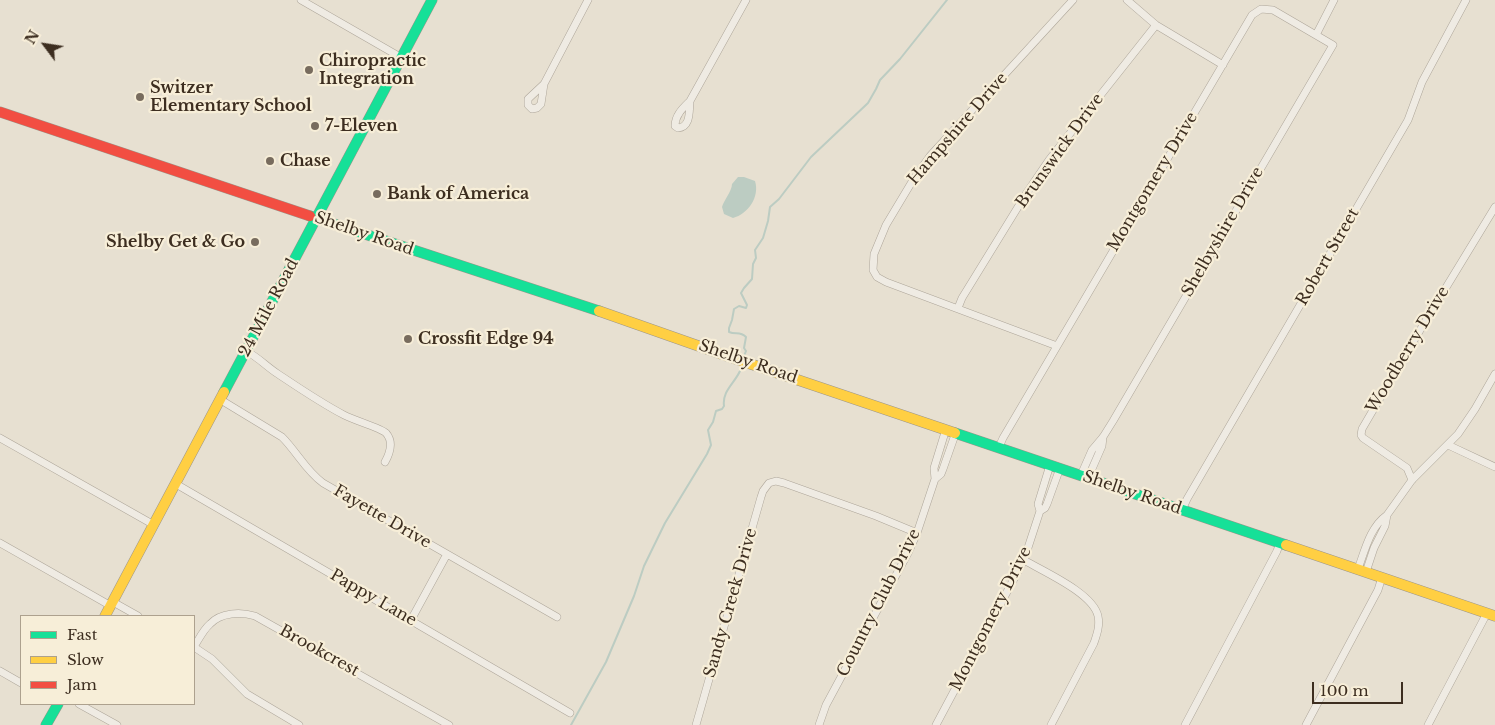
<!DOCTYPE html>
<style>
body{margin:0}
#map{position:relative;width:1495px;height:725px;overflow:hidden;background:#e7e0d1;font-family:"Libre Baskerville",serif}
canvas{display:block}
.legend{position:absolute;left:20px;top:615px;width:175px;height:90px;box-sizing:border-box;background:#f7eed8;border:1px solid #ada18e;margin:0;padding:6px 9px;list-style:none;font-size:15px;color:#3d2e20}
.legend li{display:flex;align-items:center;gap:10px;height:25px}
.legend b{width:25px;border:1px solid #ada18e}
.north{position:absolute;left:20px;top:20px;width:50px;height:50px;-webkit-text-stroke:4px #f7eed8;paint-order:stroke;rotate:301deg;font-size:14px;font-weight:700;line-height:20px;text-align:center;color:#3d2e20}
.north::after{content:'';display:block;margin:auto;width:18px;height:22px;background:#3d2e20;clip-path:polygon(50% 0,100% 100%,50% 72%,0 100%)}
.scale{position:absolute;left:1312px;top:682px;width:91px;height:22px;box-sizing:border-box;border:2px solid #3d2e20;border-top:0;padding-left:6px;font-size:15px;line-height:18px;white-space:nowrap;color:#3d2e20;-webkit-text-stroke:4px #f7eed8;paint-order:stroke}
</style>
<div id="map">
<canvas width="1495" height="725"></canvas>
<ul class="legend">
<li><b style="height:6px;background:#16e098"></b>Fast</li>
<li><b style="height:6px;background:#ffcf43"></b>Slow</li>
<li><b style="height:6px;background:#f24e42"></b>Jam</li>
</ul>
<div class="north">N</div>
<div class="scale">100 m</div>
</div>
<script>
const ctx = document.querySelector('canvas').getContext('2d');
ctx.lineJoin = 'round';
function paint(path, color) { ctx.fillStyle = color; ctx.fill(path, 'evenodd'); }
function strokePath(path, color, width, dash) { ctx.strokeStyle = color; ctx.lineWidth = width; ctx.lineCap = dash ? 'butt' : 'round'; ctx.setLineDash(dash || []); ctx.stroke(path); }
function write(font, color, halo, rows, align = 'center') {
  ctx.font = font + ' "Libre Baskerville",serif'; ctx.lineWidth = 4.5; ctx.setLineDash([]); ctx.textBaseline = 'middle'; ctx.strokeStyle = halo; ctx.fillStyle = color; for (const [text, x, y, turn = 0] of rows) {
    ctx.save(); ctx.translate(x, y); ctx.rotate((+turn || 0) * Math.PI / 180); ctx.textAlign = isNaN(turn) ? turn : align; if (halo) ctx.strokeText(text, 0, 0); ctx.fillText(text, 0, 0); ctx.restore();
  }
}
paint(new Path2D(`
 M738,177H744L755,181C760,197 748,214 733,218L724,214L722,207C724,200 732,191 732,184Z`), '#bcccc2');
strokePath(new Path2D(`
 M744,356L746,351L744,348L746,337C740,331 736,335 729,332V328L732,320L734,309L739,306L746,308L747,305L741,293L744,288L752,279L753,264L756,258L755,250L763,238L768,221L770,207L779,199L811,157L868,103L876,89L880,80L900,59L947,0
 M571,725L606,662L634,596L644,566L665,523L707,454L711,445L708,430L713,422L716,411L722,409L724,406C722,391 734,384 740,371`), '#bcccc2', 2);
const street = new Path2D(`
 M301,0L402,58
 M1127,0L1156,25L1223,65
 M1316,35L1334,0
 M544,84L541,104L537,108L532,109L528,105V99L544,84L588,0
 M690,101L746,0
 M690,101C689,111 691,127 678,128L675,126C675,115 683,108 690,101Z
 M958,308L962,298L1026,194L1049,160L1156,25
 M1057,346L886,282L877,277L873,270L874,254L886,225L913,180L930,156L1073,0
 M246,351C258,357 267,367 278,374C299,388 321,403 344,415C353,420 381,428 386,433C394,442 390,453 385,462
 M221,400L282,437C297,452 306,471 323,483L557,617
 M946,429L934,468L935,479L941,474L943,469L956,432
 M0,438L154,525
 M1448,445L1495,467
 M999,447L1003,438L1252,15L1261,9L1273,10L1333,45L1113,421L1103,437L1092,450L1081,475
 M1088,478L1102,446L1103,437
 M1412,480L1407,468L1363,438L1361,435L1362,429L1411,345L1495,207
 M176,484L570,713
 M1182,510L1187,499L1408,120L1422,82L1466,0
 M1040,511L1038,504L1050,465
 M1387,515L1412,480L1458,434L1475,409L1495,374
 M0,543L111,606
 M1024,560C1044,572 1093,593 1098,616C1100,626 1097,634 1094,643L1051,725
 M1358,569C1365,550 1370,527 1387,515L1385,526L1374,548L1366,572
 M113,602L138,616
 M411,620L447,554
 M0,671L21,683
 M79,704L117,725
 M299,725L247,694L212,659L194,647C199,639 203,630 210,624C221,612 241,612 255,616L449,725
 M696,725L761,497L763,491L769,483L776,481L784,483L876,516L917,533
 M819,725L826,705L908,553L917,533L935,479
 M936,725L1024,560L1040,511L1045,508L1047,504L1060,468
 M1185,725L1277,551L1280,542
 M1306,725L1378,590L1382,577
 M1428,725L1487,613`);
const fast = new Path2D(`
 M310,216L599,311
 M224,392L432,0
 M955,433L1286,545
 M46,725L58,704`);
const slow = new Path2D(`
 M599,311L727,356L955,433
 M1286,545L1495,616
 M105,616L224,392`);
const jam = new Path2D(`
 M0,112L310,216`);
strokePath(street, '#ada599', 8);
strokePath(fast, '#9c958a', 11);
strokePath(slow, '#9c958a', 11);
strokePath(jam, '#9c958a', 11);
strokePath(street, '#efebe3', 7);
strokePath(fast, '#16e098', 10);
strokePath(slow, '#ffcf43', 10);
strokePath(jam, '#f24e42', 10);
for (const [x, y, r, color] of [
 [309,70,5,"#786c5e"],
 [140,97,5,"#786c5e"],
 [315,126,5,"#786c5e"],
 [270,161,5,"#786c5e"],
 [377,194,5,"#786c5e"],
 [255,242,5,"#786c5e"],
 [408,339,5,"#786c5e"]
]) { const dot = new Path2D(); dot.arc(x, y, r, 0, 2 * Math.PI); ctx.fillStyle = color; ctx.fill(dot); strokePath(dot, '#f7eed8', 2); }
write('bold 16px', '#3d2e20', '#f7eed8', [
 ["Chiropractic",319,61],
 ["Integration",319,79],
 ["Switzer",150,88],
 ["Elementary School",150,106],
 ["7-Eleven",325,126],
 ["Chase",280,161],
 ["Bank of America",387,194],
 ["Shelby Get & Go",245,242,"right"],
 ["Crossfit Edge 94",418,339]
], 'left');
write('16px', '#3d2e20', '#f7eed8', [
 ["Hampshire Drive",958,129,-49],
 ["Brunswick Drive",1060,151,-54],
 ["Montgomery Drive",1153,182,-59],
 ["Shelbyshire Drive",1223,232,-60],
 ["Shelby Road",364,234,19],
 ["Robert Street",1328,257,-60],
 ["24 Mile Road",269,308,-62],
 ["Woodberry Drive",1408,350,-59],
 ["Shelby Road",748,362,19],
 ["Shelby Road",1132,493,19],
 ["Fayette Drive",382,517,30],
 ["Pappy Lane",373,598,30],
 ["Sandy Creek Drive",731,603,-74],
 ["Country Club Drive",879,603,-63],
 ["Montgomery Drive",991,619,-63],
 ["Brookcrest",319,651,29]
]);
</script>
